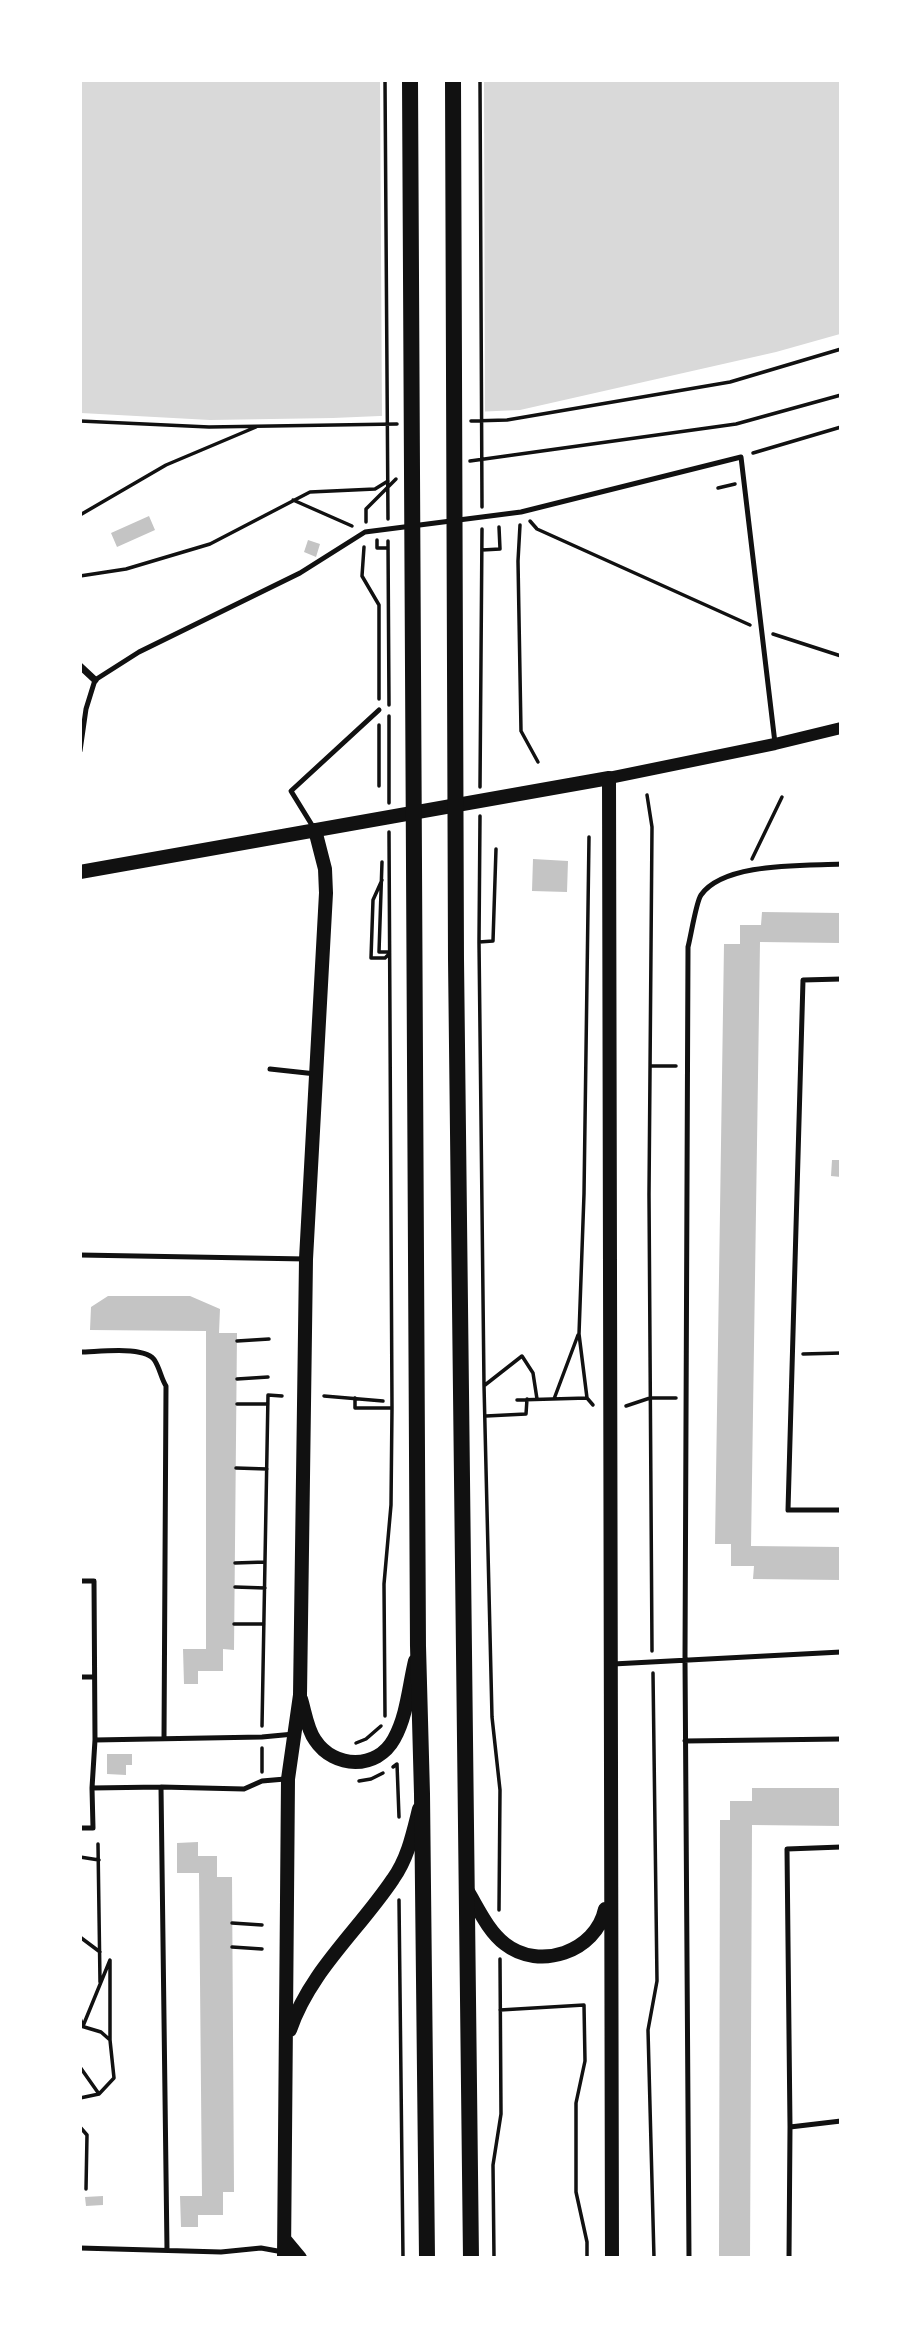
<!DOCTYPE html>
<style>
body{margin:0}
#map{position:relative;width:921px;height:2338px;overflow:hidden;background:#fff;font-family:"Fira Sans Condensed",sans-serif}
canvas{display:block}
.frame{position:absolute;inset:0;border:82px solid #fff;pointer-events:none}
</style>
<div id="map">
<canvas width="921" height="2338"></canvas>
<div class="frame"></div>
</div>
<script>
const ctx = document.querySelector('canvas').getContext('2d');
ctx.lineJoin = 'round';
function paint(path, color) { ctx.fillStyle = color; ctx.fill(path, 'evenodd'); }
function strokePath(path, color, width, dash) { ctx.strokeStyle = color; ctx.lineWidth = width; ctx.lineCap = dash ? 'butt' : 'round'; ctx.setLineDash(dash || []); ctx.stroke(path); }
paint(new Path2D(`
 M80,81H840V334L776,352L520,410L333,418L210,420L81,413Z`), '#d9d9d9');
paint(new Path2D(`
 M380,81H484L485,415L382,419Z`), '#fff');
paint(new Path2D(`
 M149,516L155,530L117,547L111,533Z
 M308,540L320,544L316,557L304,552Z
 M533,859L568,861L567,892L532,891Z
 M762,912L841,913V943L760,942L751,1546L841,1547V1580L753,1579L754,1566H731V1544H715L724,944H740V925H761Z
 M832,1160H841V1177L831,1176Z
 M108,1296H190L220,1309L219,1333H237L234,1650L223,1649V1671H198V1684H184L183,1649H206V1331L90,1330L91,1307Z
 M107,1754H132V1765H126V1775L107,1774Z
 M752,1788H841V1826L752,1825L750,2258H719L720,1820H730V1801H752Z
 M198,1842V1856H217V1877H232L234,2192H223V2215H198V2227H181L180,2196H202L199,1873H177V1843Z
 M103,2196V2205L86,2206L85,2197Z`), '#c4c4c4');
strokePath(new Path2D(`
 M385,80L388,519
 M480,80L482,507
 M80,421L209,427L397,424
 M471,421L507,420L730,382L841,349
 M753,453L841,427
 M470,461L736,424L841,395
 M718,488L735,484
 M293,500L352,526
 M80,515L166,465L256,427
 M530,521L537,529L750,625
 M366,522V509L396,479
 M520,525L518,561L521,731L538,762
 M377,540V548H388
 M388,541L389,705
 M364,547L362,576L379,605V699
 M482,550L500,549L499,527
 M80,576L126,569L210,544L310,492L375,489L388,481
 M773,634L841,656
 M389,716V803
 M379,786V725
 M480,787L482,529
 M647,795L652,827L649,1194L652,1651
 M480,816L479,942L484,1385L492,1717L500,1790L499,1910
 M589,837L584,1194L579,1334L587,1398L593,1405
 M752,859L782,797
 M382,862L379,952H389
 M382,880L373,900L371,958H385L389,954
 M479,942L493,941L496,849
 M650,1066H676
 M237,1341L269,1339
 M803,1354L841,1353
 M237,1379L268,1377
 M485,1385L522,1356L533,1373L537,1399
 M324,1396L383,1401
 M355,1398V1408H392
 M554,1399L578,1335
 M517,1400L587,1398
 M237,1404H268
 M626,1406L650,1398H676
 M486,1416L526,1414L527,1399
 M236,1468L267,1469
 M235,1563L265,1562
 M235,1587L265,1588
 M234,1624H264
 M653,1673L657,1981L648,2030L654,2258
 M385,1716L384,1584L391,1505L392,1408L389,832
 M262,1726L268,1395L282,1396
 M356,1743L366,1739L381,1726
 M262,1748V1772
 M393,1767L397,1764L399,1817
 M359,1781L371,1779L383,1773
 M98,1844L100,1982
 M80,1857L99,1860
 M399,1900L403,2258
 M232,1923L262,1925
 M80,1937L100,1952
 M232,1947L262,1949
 M500,2010L584,2005L585,2061L576,2103V2192L587,2242V2258
 M80,2018L83,2026L110,1960V2040L114,2078L99,2094L80,2098
 M81,2026L101,2032L110,2040
 M80,2067L99,2094
 M80,2127L87,2135L86,2189
 M494,2258L493,2165L501,2114L500,1959`), '#111', 3.5);
strokePath(new Path2D(`
 M80,751L86,709L95,680L139,652L300,573L365,532L521,512L741,457L775,743
 M315,830L291,791L379,710
 M841,979L803,980L788,1510H841
 M270,1069L316,1074
 M80,1255L306,1259
 M80,1352C98,1352 147,1345 155,1361C160,1369 161,1378 166,1386L164,1738
 M80,1581H94L95,1740L262,1737L294,1734
 M613,1664L841,1652
 M80,1677H94
 M685,1741L841,1739
 M161,1787L244,1789L262,1781L285,1779
 M92,1788L95,1740
 M80,1828H93L92,1788L161,1787L167,2250
 M790,2127L841,2121
 M80,2248L221,2252L261,2248L283,2252
 M689,2258L685,1659L688,947C691,936 696,902 701,895C724,862 804,866 841,864
 M789,2258L790,2127L787,1849L841,1847`), '#111', 5);
strokePath(new Path2D(`
 M80,666L95,680`), '#111', 7);
strokePath(new Path2D(`
 M609,778L775,744L841,728`), '#111', 12);
strokePath(new Path2D(`
 M80,872L609,778L612,2258
 M301,1699C305,1712 307,1729 315,1740C334,1769 377,1770 394,1739C407,1716 409,1686 415,1661
 M467,1890C478,1908 488,1931 505,1944C539,1971 596,1952 605,1909
 M290,2030C310,1971 359,1930 393,1879C408,1858 413,1833 419,1809
 M285,2240L300,2258
 M284,2258L288,1779L300,1695L306,1259L326,893L325,869L315,830`), '#111', 14);
strokePath(new Path2D(`
 M410,80L418,1646L422,1794L427,2258
 M453,80L456,959L471,2258`), '#111', 16);
</script>
